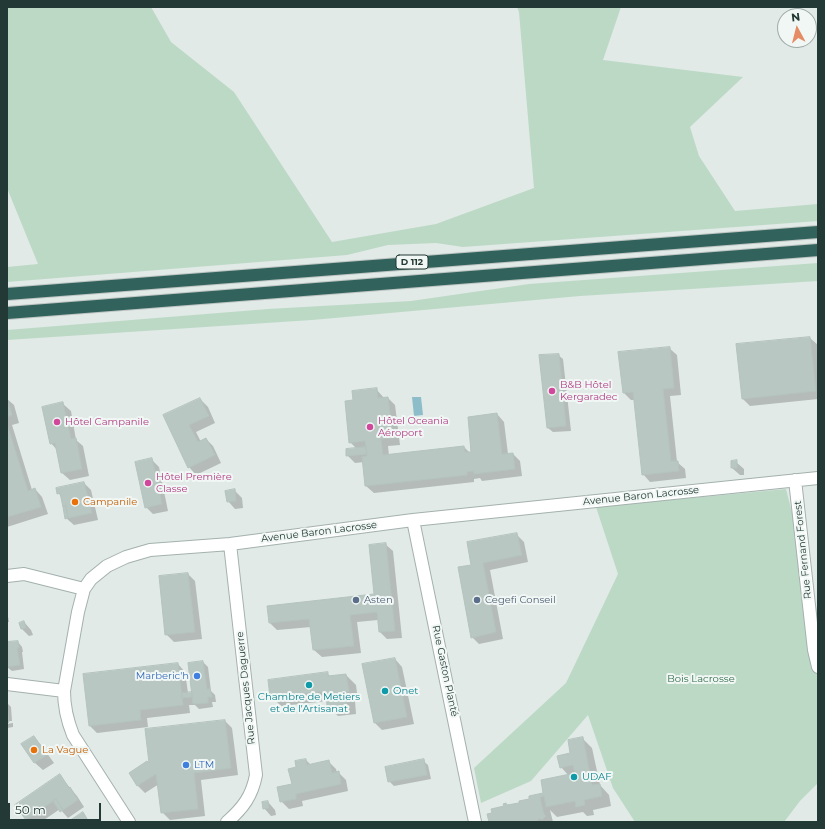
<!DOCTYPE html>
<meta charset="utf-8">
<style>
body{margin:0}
#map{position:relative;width:825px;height:829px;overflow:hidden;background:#e1eae7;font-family:Montserrat,sans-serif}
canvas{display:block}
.frame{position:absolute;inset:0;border:8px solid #233935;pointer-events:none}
.north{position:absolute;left:777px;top:8px;width:40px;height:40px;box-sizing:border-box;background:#f1f7f4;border:1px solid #9faba8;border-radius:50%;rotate:353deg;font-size:11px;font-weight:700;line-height:16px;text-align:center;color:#233935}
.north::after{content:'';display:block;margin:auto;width:14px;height:18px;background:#e58c64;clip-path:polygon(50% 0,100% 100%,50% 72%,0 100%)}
.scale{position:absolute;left:8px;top:803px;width:93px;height:18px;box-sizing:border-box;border:2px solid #233935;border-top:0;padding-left:5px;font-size:12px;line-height:14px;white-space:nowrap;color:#233935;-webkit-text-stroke:3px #f1f7f4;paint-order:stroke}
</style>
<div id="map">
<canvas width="825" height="829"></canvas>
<div class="frame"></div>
<div class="north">N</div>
<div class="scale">50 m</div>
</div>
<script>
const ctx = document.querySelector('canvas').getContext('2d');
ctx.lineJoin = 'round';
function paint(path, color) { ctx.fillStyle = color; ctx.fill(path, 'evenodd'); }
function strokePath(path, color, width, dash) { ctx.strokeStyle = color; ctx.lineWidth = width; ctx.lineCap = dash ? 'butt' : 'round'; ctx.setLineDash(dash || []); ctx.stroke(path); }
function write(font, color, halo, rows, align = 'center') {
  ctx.font = font + ' Montserrat,sans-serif'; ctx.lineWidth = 4; ctx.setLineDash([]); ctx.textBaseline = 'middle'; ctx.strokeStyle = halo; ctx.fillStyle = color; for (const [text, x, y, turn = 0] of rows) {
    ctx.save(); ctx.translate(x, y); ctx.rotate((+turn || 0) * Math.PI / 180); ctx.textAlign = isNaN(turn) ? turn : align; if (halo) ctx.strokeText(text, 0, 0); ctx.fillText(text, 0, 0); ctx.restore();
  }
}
paint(new Path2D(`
 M7,7H151L171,42L234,92L332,242L436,224L534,188L519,12L517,7H621L603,60L743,77L690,127L699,156L735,211L818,204V221L463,247L436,243L388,245L347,255L7,282V267L38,264L7,188Z
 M818,263V281L580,296L312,320L7,340V330L268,309L411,301L529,284Z
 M786,489L818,614V783L800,801L784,822H635L613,788L588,715L531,781L481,803L474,768L566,683L618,574L596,507Z`), '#bcd9c6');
paint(new Path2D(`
 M412,397H421L423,415L414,416Z`), '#8ebdca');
paint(new Path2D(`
 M810,338L818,345V399L750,406L743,399L737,345Z
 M669,348L677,355L681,395L670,396L677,462L685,469L686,478L650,482L643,474L635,400H631L624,393Z
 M558,355L563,359L571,431L553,432L548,428Z
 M376,389L384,398H388L395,405L400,445L388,446L389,456L464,447L470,453L473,452L497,414L504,422L508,454H513L520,461L522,476L482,481L480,478L474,479V482L374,493L366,486L364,462L355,463L347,455L357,449L350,442L354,400Z
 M7,399L14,405L19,423L12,425L32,490L35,489L42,497L48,514L7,527Z
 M200,399L208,407L215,423L196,432L201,442L206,439L213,446L221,463L196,475L189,467L165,416Z
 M63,404L71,411L76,440L83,446L89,476L70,480L62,473L57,450L51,443Z
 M151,459L159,467L168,511L153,514L146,507Z
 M736,462L744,469V475H740L732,468Z
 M84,483L91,490L98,520L74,525L66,518L62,497L58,493Z
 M234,490L242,498L243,508L235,509L228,501Z
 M516,534L524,542L528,562L490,570L503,639L479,644L472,637L473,566Z
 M385,544L393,551L402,638L387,639L380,632L378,620L357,622L361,653L322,657L314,650L311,627L277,630L270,623L376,595Z
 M188,574L195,581L202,639L174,642L166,634Z
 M7,611L9,622H7Z
 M24,622L31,630L33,635L29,636L22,629Z
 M18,642L22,647L23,652H22L24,669L12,671L7,667V643Z
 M395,659L402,667L414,724L382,730L375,723Z
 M203,662L208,667L211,691L215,695L216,702H212L213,707L199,709L195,705H189L190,713L147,718L148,727L97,733L90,726L178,664L185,672L188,693H191Z
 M327,673L331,677L346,675L356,685L358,701H355L356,714L338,716L328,706V701L281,706L271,696Z
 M7,703L11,707L12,721H7Z
 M225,721L232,728L238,775L201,780L205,816L170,820L162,812L159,784L145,793L138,786L130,774L150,765Z
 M13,723V727L7,728V724Z
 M34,737L41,745L54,763L43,770L35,763L23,745Z
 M582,738L592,748L600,785L609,795L611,806L593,810L594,815L587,816L583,812L557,817L550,810L553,822H490L493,813L508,806L531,800L544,793L569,776L561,767Z
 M306,760L311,765L328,761L336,769L337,773H339L346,780L348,791L302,801L303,806L289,809L281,801L293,785L297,768Z
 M423,761L428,765L431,779L394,786L389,781Z
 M60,776L77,796L84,807L68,818L60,809L41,822H29L26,820Z
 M268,802L275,810L276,815L271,816L264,808Z`), '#0003');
const building = new Path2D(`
 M810,337L816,391L742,399L736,344Z
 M670,347L674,388L663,389L671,461H678L679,471L642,475L633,392L623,393L618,352Z
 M559,354L566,426L547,428L539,355Z
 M377,388L378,398L388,397L393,438L381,439L383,455L464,446L465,452H471L468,417L497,413L502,454L513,453L515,469L474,474V471L467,472V475L365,486L362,457L367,456L365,441L349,443L345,401L353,400L352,391Z
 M7,398L12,415L7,417Z
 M200,398L209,416L189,425L198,442L206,438L215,455L188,468L163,415Z
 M63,402L71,439L76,438L82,469L61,473L55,443L50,444L42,407Z
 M7,424L28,491L35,488L41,507L7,517Z
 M366,447L367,454L346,456V449Z
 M152,458L162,504L145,508L135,462Z
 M737,460V468H731V461Z
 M84,482L92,513L68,518L66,506L63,507L60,493L57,494L56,488Z
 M235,489L236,501L227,502L225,491Z
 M66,506L68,518L65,519L63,507Z
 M517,533L522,555L483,563L496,632L471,638L458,567L471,565L467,542Z
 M386,543L395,631L379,632L377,612L350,615L354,646L313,650L309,619L269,623L267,606L374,594L369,545Z
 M188,573L195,632L165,635L159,576Z
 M24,621L26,628L21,629L19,623Z
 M18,641L19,648H17L20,665L7,667V642Z
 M395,658L407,717L374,723L362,664Z
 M203,661L207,689H210L212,697H208V703L193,704L188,663Z
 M178,663L183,705L140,710L141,720L89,726L83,674Z
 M328,672V676L346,674L349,691L345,692L347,704L327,706L326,691L270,697L268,680Z
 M192,692V697L182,698V693Z
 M7,706L9,722L7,723Z
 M225,720L231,768L194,773L198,809L161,813L156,774L137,786L129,773L147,761L149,763L145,729Z
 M34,736L47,755L34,763L21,744Z
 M583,737L592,785L600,784L602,796L584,800L585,805L576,807L575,801L546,807L544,796L540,797L544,814L546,816L542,820L541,819H538V822H489L487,814L492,813L491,809L504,806L503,804L506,803L507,805L519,803V801L529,799V796L543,793L541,780L575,773L573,765L560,768L557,756L570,753L568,740Z
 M306,759L307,765L329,760L332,773L339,771L341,784L296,794V799L280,802L277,787L292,784L288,769L296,767L295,761Z
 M424,759L427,775L388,782L385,767Z
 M60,774L69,788L70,787L78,800L63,810L56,799L26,820L15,805Z
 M56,799L63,810L60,812L53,801Z
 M268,801L269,808L263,809L262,802Z
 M83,812L89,822H68Z`);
paint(building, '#b9c7c3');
strokePath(building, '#b4c3be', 1);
const minor = new Path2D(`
 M795,480L814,650L818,667
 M413,520L475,822
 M7,576L24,574L84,589
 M7,684L64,691
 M129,822L73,735C67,720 64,707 64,691L78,612L84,589L91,579L107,566L126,557L150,550L230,544L413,520L818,478
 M227,822C243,808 252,796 256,775L230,544`);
const highway = new Path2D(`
 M7,294L818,232
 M7,313L818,250`);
strokePath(minor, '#a4b1ae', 14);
strokePath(highway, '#bdc4c2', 14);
strokePath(minor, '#fff', 12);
strokePath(highway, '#31625c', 12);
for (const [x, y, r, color] of [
 [552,391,4,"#d1479c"],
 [57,422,4,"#d1479c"],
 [370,427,4,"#d1479c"],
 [148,483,4,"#d1479c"],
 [75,502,4,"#e8710a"],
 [356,600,4,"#5c6f8a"],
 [477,600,4,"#5c6f8a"],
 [197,676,4,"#3f7fe0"],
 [309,685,4,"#0f9aa8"],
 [385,691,4,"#0f9aa8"],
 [34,750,4,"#e8710a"],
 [186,765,4,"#3f7fe0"],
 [574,777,4,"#0f9aa8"]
]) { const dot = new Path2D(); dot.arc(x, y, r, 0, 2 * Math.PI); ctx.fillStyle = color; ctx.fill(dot); strokePath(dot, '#f1f7f4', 1.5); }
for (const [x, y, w] of [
 [412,262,32]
]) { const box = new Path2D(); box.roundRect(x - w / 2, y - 7, w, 14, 3); ctx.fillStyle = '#f1f7f4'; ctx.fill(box); strokePath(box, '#233935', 1); }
write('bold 9px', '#233935', null, [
 ["D 112",412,262]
]);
write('10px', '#b23c85', '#f1f7f4', [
 ["B&B Hôtel",560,385],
 ["Kergaradec",560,397],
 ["Hôtel Oceania",378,421],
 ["Aéroport",378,433],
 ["Hôtel Campanile",65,422],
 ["Hôtel Première",156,477],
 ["Classe",156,489]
], 'left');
write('10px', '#233935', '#f1f7f4', [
 ["Avenue Baron Lacrosse",641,496,-6],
 ["Avenue Baron Lacrosse",319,532,-7],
 ["Rue Fernand Forest",803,550,-96],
 ["Rue Gaston Planté",445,671,78],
 ["Rue Jacques Daguerre",246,688,-96]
]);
write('10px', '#c56008', '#f1f7f4', [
 ["Campanile",83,502],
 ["La Vague",42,750]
], 'left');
write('10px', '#4e5e75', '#f1f7f4', [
 ["Asten",364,600],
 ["Cegefi Conseil",485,600]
], 'left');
write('10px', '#366cbe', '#f1f7f4', [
 ["Marberic'h",189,676],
 ["LTM",194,765,"left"]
], 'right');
write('10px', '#316c4c', '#f1f7f4', [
 ["Bois Lacrosse",701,679]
]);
write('10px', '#0d838f', '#f1f7f4', [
 ["Onet",393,691],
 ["Chambre de Metiers",309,697,"center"],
 ["et de l'Artisanat",309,709,"center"],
 ["UDAF",582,777]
], 'left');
</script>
